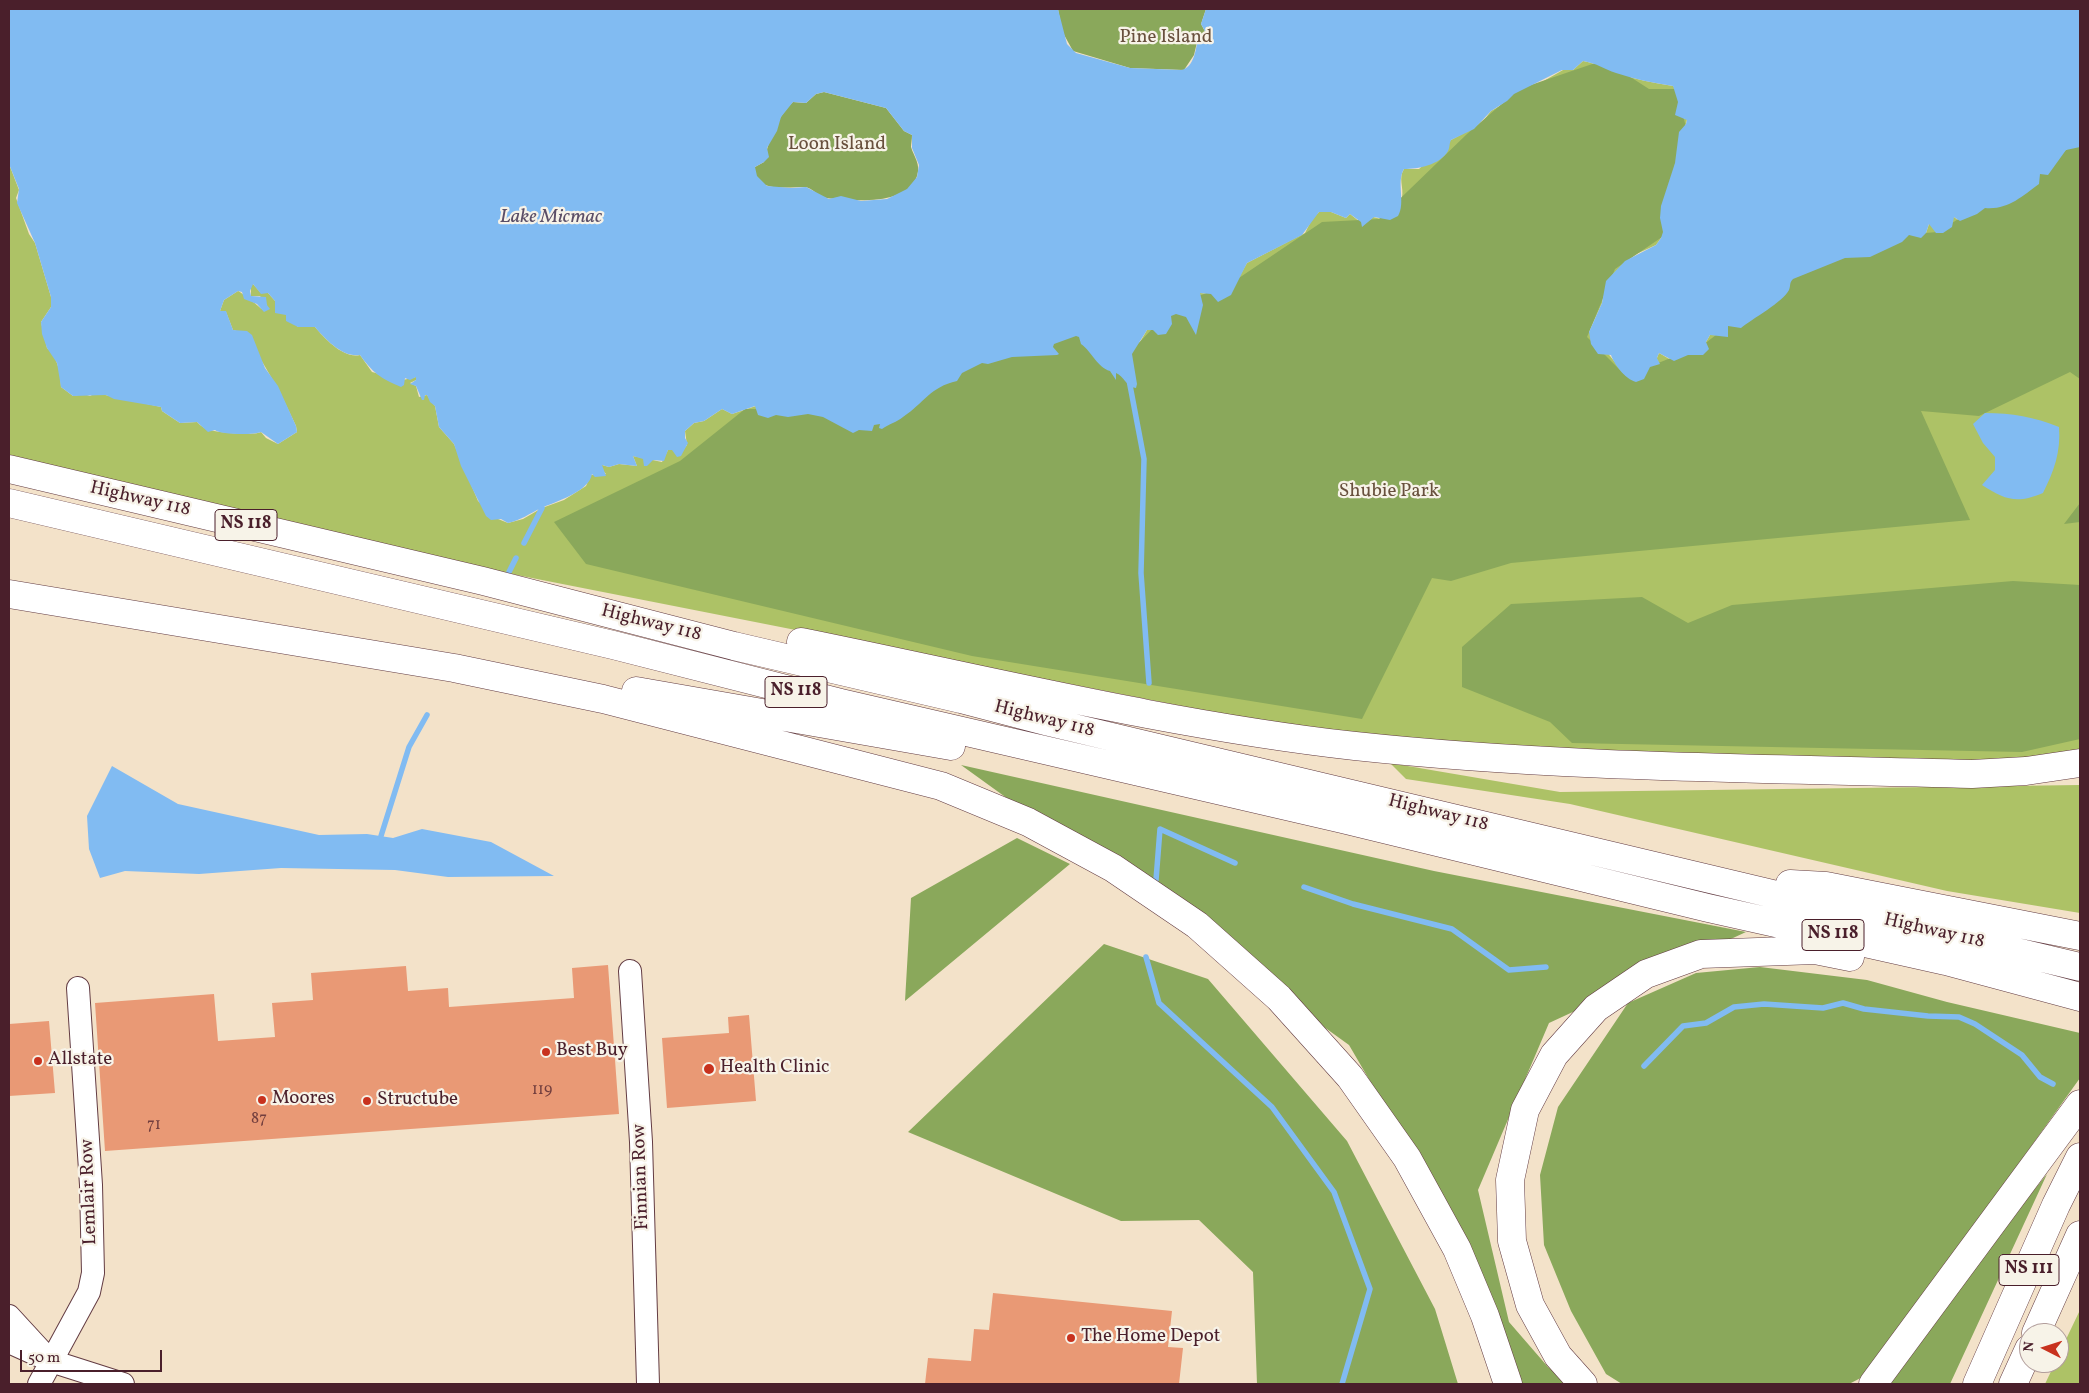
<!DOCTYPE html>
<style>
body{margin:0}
#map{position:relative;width:2089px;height:1393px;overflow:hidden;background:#f3e2c9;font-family:Vollkorn,serif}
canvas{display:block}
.frame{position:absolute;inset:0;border:10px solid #4a1f2b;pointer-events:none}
.north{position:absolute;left:2019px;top:1323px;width:50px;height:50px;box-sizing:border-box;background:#f7f3e8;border:1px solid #b29e9c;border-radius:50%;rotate:275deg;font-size:14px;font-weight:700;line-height:20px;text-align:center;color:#4a1f2b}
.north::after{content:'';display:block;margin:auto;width:18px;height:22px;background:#c8321e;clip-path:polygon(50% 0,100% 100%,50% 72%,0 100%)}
.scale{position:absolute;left:20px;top:1350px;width:142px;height:22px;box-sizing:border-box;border:2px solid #4a1f2b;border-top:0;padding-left:6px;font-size:15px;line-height:18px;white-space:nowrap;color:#4a1f2b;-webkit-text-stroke:4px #f7f3e8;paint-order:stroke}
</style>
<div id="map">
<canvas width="2089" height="1393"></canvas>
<div class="frame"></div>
<div class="north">N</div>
<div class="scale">50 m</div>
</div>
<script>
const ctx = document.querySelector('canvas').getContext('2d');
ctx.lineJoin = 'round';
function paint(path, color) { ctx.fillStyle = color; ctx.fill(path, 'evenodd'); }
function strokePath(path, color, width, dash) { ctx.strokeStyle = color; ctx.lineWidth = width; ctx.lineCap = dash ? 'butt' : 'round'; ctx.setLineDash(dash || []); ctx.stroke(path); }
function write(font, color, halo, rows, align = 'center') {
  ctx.font = font + ' Vollkorn,serif'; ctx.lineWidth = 4.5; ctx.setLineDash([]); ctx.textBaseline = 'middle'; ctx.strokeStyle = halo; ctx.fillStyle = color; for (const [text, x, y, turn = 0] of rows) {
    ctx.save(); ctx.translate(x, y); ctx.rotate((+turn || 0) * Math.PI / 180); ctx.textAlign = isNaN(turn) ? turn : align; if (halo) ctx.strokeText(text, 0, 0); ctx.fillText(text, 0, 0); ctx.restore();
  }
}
paint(new Path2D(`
 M1583,61C1596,63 1604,69 1616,73C1635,79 1653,83 1673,86L1675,88L1677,117L1687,119L1686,124L1679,132L1675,163L1666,198L1661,238L1656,245L1634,255L1606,281L1602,303L1589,332C1604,348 1615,362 1628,378L1657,358L1659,353L1671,360L1706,342L1710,335L1926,233L1929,224L1954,217L1959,221L2066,150L2080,147V760L2078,762L1455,760L182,509L9,472V164L19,190L16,198L29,234L35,243L51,297V307L41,322L47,348L54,355L60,372L61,387L73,396L84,394L90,396L96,393L161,407L162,411L180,423L197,422C199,424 201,426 203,427C210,433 253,436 261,432L266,438L278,444L297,432L296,426C281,393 264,363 244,333L233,330L226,312L220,311L224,300L238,291C241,292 261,308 264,311L267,305L260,296H251V284H253L261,293H268L298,327H315C325,339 344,359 360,355L372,372L403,380L416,377V380L410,383L416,386L419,397L427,395L435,406L439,427L454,444L478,501L498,519L508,523L523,519L542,508L564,500L586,486L591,475L606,474L602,470V465L609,467L619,464L637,466L633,456L662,462L668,450H683L687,445L685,431L694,423L704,421L722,409L732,414L756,406L757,410L1140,342L1147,330H1153L1200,293L1211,294L1235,284L1247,263L1305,233L1312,219L1319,212H1331L1346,218L1350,214L1365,226L1373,217L1385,220C1391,214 1400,206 1402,197C1404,188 1398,178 1404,169H1419L1451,140L1481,124L1491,111L1563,70H1573Z
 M1390,763L1560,792L2080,785V913L1947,891L1570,804L1406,779Z
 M2080,1310V1384H2045L2055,1363H2059V1354Z`), '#adc266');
paint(new Path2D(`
 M1058,9H1206L1201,24L1208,37L1206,40L1198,38L1194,55L1184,70L1130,68L1073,51L1062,31Z
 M1604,60L1649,89H1676L1691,146L1675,164L1665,235L1615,269L1587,337L1626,376L1703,345L1799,271L1887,236L1938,232L2080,141V379L2070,372L1979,416L1921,411L1970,520L1511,563L1451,581L1432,578L1362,719L972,656L586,564L554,522L680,461L745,409L875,410L1014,310L1134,348L1175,305L1230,284L1322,222L1379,219L1467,134L1519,89Z
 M824,92L886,108L904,131L912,135C912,139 911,144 911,147C914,157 921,164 917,176C908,206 851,201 827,198C818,198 813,187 804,187C789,187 751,193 755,167L764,162C768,142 778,115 793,102L806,103L816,94Z
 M2080,503V522L2064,524Z
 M2013,581L2080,585V739L2022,752L1572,743L1550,722L1462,687V647L1511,604L1642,597L1688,623L1732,605Z
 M961,765L1434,871L1746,932L1549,1023L1478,1190L1509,1322L1548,1367L1570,1384H1519L1478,1266L1349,1045Z
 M1017,838L1070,864L905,1001L911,898Z
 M1104,944L1208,979L1347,1141L1435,1309L1458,1384H1257L1253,1272L1199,1220L1121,1221L908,1132Z
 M1760,967L1867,980L1947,1002L2080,1033V1078L2017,1166L1880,1368L1849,1384H1622L1606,1374L1571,1311L1544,1245L1540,1175L1558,1107L1628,1003L1696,973Z
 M2047,1174L1950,1384H1886L1994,1239Z`), '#8aa85b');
paint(new Path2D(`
 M9,9H1058L1067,44L1076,53L1130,68L1181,70C1194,68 1196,49 1198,38L1200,35L1206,40L1208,37L1201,24L1206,9H2080V147L2066,150L2048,175L2040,174L2039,184C2021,197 2008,210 1985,208L1977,214L1960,221L1954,217L1952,227L1943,233H1936L1929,224L1926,233L1921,238L1909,235L1902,242L1870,257L1845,258L1793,279C1789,283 1791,285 1789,290C1783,302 1752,319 1741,328L1728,326V337L1710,335L1706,342L1709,349L1703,355H1688L1674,361L1659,353L1657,358L1660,364L1650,367L1644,379L1636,382C1625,379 1614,364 1611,355L1598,354L1591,344L1589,332L1602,303L1606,281L1625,261L1656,245L1661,238L1663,232L1660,218L1661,206L1675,163L1679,132L1686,124L1687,120L1675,115L1678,102L1673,86C1653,83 1635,79 1616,73C1604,69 1596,63 1583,61L1573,70H1562L1514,94L1507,101L1491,111L1474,129L1451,140C1449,144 1450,147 1448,151C1440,165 1418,169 1404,169C1396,182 1406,203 1398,216L1390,220L1374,217L1362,227L1361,222L1350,214L1346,218L1331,212H1319L1302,235L1247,263L1231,295L1218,302L1211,294L1200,293L1203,305L1196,335L1186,317L1176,314L1171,316L1172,324L1166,334L1158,335L1153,330H1147L1132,354L1137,384L1136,388C1126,387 1124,376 1116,373V380L1110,371C1097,367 1092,352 1081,344L1079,337L1076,336L1054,344L1053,347L1059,354L1057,355L1012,357L988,364L982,363L962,373L957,381C930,387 924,403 903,417C897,422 889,424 882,429L879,428L880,424L874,425L872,431L859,430L853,433L823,417L808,414L788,417L776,415L768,418L758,415L755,406L732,414L722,409L704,421L694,423L685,431V438L688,443L681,456L677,457L672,450H668L664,461L653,460L647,466H644L643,459L633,456L637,466L619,464L609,467L602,465L606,476L595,477L592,474C589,492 555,502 541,508C529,514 521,520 508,523L501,519L491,520L486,516L461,466L454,444L439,427L435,406L430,402L427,395H425L424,400H422L416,386L410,384L416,380V377L410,380L405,378L404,385L401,387C380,378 373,373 360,355C343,358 325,339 315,327H298L286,321V315L275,313V301L268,293L261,294L253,284L250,291L251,296L266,297L267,305L270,309L264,312L257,304L244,299L242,292L238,291L224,300L220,311H226L233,330L247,331L252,335L265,368L278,386L296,426L297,432L278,444L261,432C255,435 220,435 215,430L208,432L197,422L180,423L162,411L161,407L114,399L106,395L73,396L61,387L57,363L47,348L42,334L41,322L51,307V297L35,243L17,203L19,189L9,164ZM824,92L886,108L904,131L912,135V148L919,165L917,177L907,189L887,199L861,201L841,196L829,199L806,187L791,188L767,186L757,176L755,167L764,162L769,157L767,148L777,131L781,117L793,102L806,103L816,94Z
 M1985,413C2012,413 2034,417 2059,427C2061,452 2054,471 2043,493C2017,504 2005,500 1982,485L1995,470V457L1983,443L1973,424Z
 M112,766L178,804L319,835L367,834L393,838L422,829L491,842L554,876L448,877L395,870L281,868L199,874L125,871L100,878L89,849L87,816Z`), '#81bbf2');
strokePath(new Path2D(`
 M1129,380L1144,459L1141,573L1149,683
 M524,543L542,508
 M509,572L516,558
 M381,836L409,747L427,715
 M1156,880L1160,829L1235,863
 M1304,887L1353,904L1452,929L1509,970L1546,967
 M1146,957L1159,1003L1272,1107L1334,1192L1370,1289L1342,1384
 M1644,1066L1683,1026L1706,1023L1734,1007L1764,1004L1823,1008L1843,1003L1864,1009L1928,1016L1959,1017L1975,1024L2022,1055L2040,1077L2053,1084`), '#81bbf2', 5.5);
paint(new Path2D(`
 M608,965L619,1114L105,1151L95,1003L214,994L218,1041L275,1037L272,1003L313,1000L311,973L406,966L408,991L448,988L449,1007L574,998L572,968Z
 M749,1015L756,1101L667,1108L662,1038L729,1033L728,1017Z
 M49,1021L55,1093L9,1096V1024Z
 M993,1293L1172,1311L1168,1347L1183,1348L1179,1384H925L928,1358L971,1361L974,1329L989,1330Z`), '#e99975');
const minor = new Path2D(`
 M630,971L641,1142L648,1384
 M9,1316L43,1353
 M9,1342L51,1361L123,1384
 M39,1384L89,1292L93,1273L91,1185L78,988`);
const highway = new Path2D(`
 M9,469L483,581L734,646L961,699L1049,722L2080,967
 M9,503L613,645L841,703L1343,819L1708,908L1946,961L2080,997
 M9,594L454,668L603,699L941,786L1028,822L1113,868L1197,925L1279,998L1350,1077L1407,1158L1457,1249L1485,1316L1508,1384
 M801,642C984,679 1168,725 1355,746C1559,768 1766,768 1972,774L2026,771L2080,763
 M636,691L951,746
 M1790,884L1826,886L2080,936
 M2036,1333L2080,1235
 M1583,1384L1558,1356L1530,1305L1512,1241L1510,1180L1525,1110L1554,1055L1596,1008L1646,974L1701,954L1815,950L1850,957
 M1873,1384L2080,1104
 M1977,1384L2056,1205L2080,1157
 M2013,1384L2029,1349`);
strokePath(minor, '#633c43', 24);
strokePath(highway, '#633c43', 29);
strokePath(minor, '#fff', 22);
strokePath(highway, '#fff', 28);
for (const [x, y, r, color] of [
 [546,1052,5,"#c8321e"],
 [38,1061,5,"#c8321e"],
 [709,1069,6,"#c8321e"],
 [262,1100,5,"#c8321e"],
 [367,1101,5,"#c8321e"],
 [1071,1338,5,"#c8321e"]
]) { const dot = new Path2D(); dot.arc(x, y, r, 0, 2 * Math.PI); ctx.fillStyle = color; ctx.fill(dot); strokePath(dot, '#f7f3e8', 2); }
write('16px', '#723e3e', null, [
 ["119",542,1091],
 ["87",259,1120],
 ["71",154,1126]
]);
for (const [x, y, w] of [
 [246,525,62],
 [796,692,62],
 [1833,935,62],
 [2029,1270,60]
]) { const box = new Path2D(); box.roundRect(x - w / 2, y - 15.5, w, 31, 4); ctx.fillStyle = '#f7f3e8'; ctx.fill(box); strokePath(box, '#4a1f2b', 1); }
write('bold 18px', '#4a1f2b', null, [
 ["NS 118",246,525],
 ["NS 118",796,692],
 ["NS 118",1833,935],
 ["NS 111",2029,1270]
]);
write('19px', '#68503d', '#f7f3e8', [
 ["Pine Island",1166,39],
 ["Loon Island",837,146],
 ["Shubie Park",1389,493]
]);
write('19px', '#4a1f2b', '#f7f3e8', [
 ["Highway 118",140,500,13],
 ["Highway 118",651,624,14],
 ["Highway 118",1044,720,14],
 ["Highway 118",1438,814,14],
 ["Highway 118",1934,932,13],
 ["Finnian Row",642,1177,-92],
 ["Lemlair Row",90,1192,-92]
]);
write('19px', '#4a1f2b', '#f7f3e8', [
 ["Best Buy",556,1052],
 ["Allstate",48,1061],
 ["Health Clinic",720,1069],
 ["Moores",272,1100],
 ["Structube",377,1101],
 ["The Home Depot",1081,1338]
], 'left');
write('italic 20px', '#5a4e67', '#f7f3e8', [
 ["Lake Micmac",551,218]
]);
</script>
